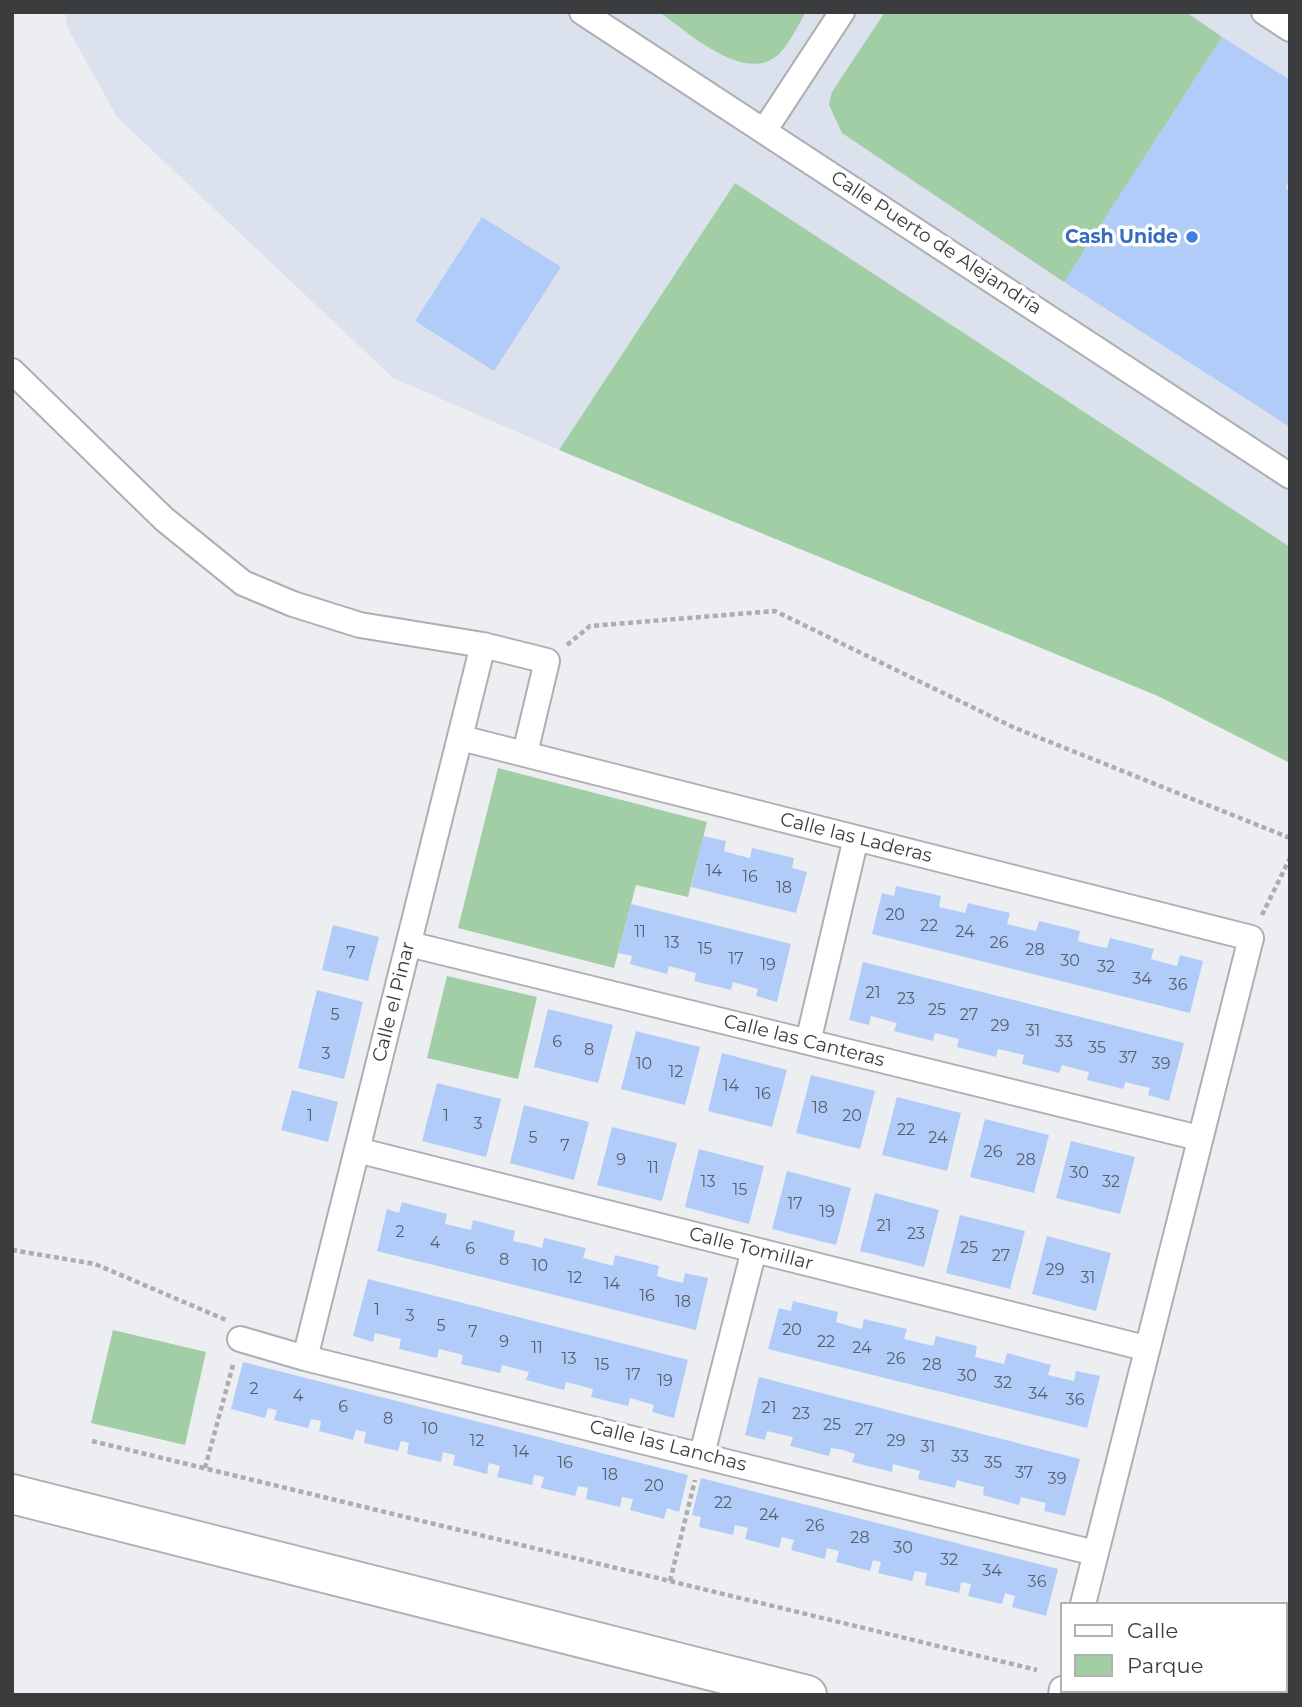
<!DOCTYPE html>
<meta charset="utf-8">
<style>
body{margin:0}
#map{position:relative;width:1302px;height:1707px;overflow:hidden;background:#eceef2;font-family:Montserrat,sans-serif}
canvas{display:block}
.frame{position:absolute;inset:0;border:14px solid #3b3c3e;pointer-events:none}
.legend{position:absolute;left:1060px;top:1602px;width:228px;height:91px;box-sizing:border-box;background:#fff;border:2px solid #b1b1b2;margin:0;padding:9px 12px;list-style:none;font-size:21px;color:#3b3c3e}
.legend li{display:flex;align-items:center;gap:14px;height:35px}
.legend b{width:35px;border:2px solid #b1b1b2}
</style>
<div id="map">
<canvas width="1302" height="1707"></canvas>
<div class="frame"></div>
<ul class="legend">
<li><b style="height:9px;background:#fff"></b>Calle</li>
<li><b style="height:19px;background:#a1cea4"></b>Parque</li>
</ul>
</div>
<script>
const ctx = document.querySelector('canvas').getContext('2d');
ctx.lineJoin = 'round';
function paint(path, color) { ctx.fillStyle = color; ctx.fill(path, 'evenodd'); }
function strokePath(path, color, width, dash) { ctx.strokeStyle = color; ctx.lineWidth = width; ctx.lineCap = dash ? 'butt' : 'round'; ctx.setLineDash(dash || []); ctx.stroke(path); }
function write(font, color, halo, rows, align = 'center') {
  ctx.font = font + ' Montserrat,sans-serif'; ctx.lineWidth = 7; ctx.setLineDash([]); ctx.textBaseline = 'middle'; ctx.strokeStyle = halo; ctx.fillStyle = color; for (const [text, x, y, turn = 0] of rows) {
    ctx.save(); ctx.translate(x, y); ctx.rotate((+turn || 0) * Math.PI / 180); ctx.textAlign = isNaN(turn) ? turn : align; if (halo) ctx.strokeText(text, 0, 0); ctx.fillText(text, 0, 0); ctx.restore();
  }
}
paint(new Path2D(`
 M65,12H1290V763L1158,696L559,450L393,378L117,117L67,27Z`), '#dce2ed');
paint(new Path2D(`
 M659,12H806C798,25 790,43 779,54C745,86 687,31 659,12Z
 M885,12H1186L1222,37L1064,282L842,133L829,105L832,92Z
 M735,183L1290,547V763L1158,696L559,450Z
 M498,768L707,822L688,897L636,885L614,968L458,928Z
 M447,976L537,997L518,1079L427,1058Z
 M113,1330L206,1352L185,1445L91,1423Z`), '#a1cea4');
paint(new Path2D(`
 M1222,37L1290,80V180L1285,188L1290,191V427L1064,282Z
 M482,217L561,267L494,371L415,321Z
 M703,836L726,841L724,851L737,855L750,858L752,848L794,858L792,868L807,872L796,913L691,887Z
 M896,886L941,896L939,907L965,913L968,903L1010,913L1007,924L1036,931L1039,921L1080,931L1078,941L1093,945L1107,948L1110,938L1154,949L1151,959L1177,966L1180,955L1203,961L1190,1013L872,934L882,893L894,896Z
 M631,904L791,944L777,1002L756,996L758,989L733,982L731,990L694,981L696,973L669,966L667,974L630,964L632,956L618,953Z
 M333,925L379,937L368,981L322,970Z
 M863,962L1184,1043L1169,1101L1148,1095L1150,1088L1125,1082L1124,1089L1087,1080L1089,1072L1062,1065L1059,1073L1022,1064L1024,1055L998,1049L996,1057L957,1047L959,1039L935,1033L933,1041L894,1031L897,1023L871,1016L869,1025L849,1020Z
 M317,990L363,1002L344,1079L298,1068Z
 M548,1009L613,1025L598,1083L534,1067Z
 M636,1031L700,1047L685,1105L621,1089Z
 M722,1053L787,1070L772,1127L708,1111Z
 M811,1075L875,1091L860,1149L796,1133Z
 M437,1083L501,1099L486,1157L422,1141Z
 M292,1090L338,1102L328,1142L281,1130Z
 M897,1097L961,1113L947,1171L882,1155Z
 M524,1105L589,1122L574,1180L510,1163Z
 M985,1119L1049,1135L1034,1193L970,1177Z
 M612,1127L677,1143L662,1201L597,1185Z
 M1071,1141L1135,1157L1120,1214L1056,1198Z
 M699,1149L764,1166L749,1224L685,1207Z
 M787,1171L851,1188L836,1245L772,1229Z
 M875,1193L939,1210L924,1267L860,1251Z
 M402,1202L447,1214L445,1224L471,1230L473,1220L515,1231L513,1241L527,1244L542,1248L544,1238L586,1248L583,1258L613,1266L615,1255L659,1266L657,1276L670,1280L683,1283L685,1273L708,1278L696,1330L377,1251L387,1209L399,1213Z
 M960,1215L1025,1231L1010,1289L946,1273Z
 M1047,1236L1111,1253L1096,1311L1032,1294Z
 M368,1279L688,1360L674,1418L652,1412L654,1405L630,1398L628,1406L591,1397L593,1389L566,1382L564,1390L526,1380L529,1372L502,1365L500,1373L461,1364L463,1355L439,1349L437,1358L399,1349L401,1339L375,1333L373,1342L353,1336Z
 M793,1301L838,1312L836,1322L849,1326L862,1329L864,1319L907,1329L904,1339L933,1346L936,1336L977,1346L975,1357L1004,1364L1007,1353L1051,1365L1048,1375L1074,1381L1076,1371L1100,1376L1087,1428L768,1349L779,1308L791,1311Z
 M243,1362L688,1475L679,1512L667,1508L664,1519L630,1510L633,1499L622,1497L620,1507L586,1499L588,1488L578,1486L575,1496L541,1488L544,1477L534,1475L532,1485L497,1477L500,1466L489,1463L487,1474L453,1465L455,1455L443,1452L441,1462L407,1454L409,1443L401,1441L398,1451L364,1443L366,1432L356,1430L353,1440L319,1431L321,1421L311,1419L308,1428L274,1420L277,1410L268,1408L265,1418L231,1409Z
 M759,1377L1080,1459L1065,1516L1044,1511L1046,1503L1021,1497L1019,1505L983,1495L984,1487L971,1484L957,1480L955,1488L918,1479L920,1471L893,1464L892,1472L852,1462L855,1454L843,1450L831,1448L829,1456L790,1446L793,1437L767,1431L765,1440L745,1435Z
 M701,1478L1058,1569L1046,1616L1012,1607L1015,1596L1005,1593L1002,1604L968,1596L971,1584L961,1582L959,1593L925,1585L927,1573L915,1571L912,1581L878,1573L881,1562L873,1560L870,1571L836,1562L839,1551L827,1548L825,1559L791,1550L794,1540L782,1537L779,1548L745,1539L748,1528L735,1525L733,1535L699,1527L701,1517L692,1515Z`), '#b1ccf9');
const street = new Path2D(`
 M582,12L1290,476
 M1264,12L1290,29
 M764,131L842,12
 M12,371L164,519L243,583L293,604L360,625L483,645L547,661L525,753
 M461,738L1251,938L1083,1604
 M409,944L1199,1138
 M808,1042L856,838
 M357,1150L1145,1348
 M240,1339L305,1358L1095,1553
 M305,1358L483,645
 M702,1454L754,1250
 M1061,1695L1062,1689`);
const primary = new Path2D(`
 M12,1494L807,1695`);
strokePath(street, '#adafb2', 28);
strokePath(primary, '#adafb2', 42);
strokePath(new Path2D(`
 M567,645L590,626L775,611L1015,728L1290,838
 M1262,915L1290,858
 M12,1250L95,1264L226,1320
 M92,1441L1037,1670
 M205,1468L233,1365
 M670,1581L695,1480`), '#abadb0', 4.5, [5, 3.5]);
strokePath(street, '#fff', 24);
strokePath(primary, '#fff', 38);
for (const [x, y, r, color] of [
 [1192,237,7,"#3f7fe0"]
]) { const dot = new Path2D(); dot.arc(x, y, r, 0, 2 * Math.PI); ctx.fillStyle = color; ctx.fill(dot); strokePath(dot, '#fff', 2.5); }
write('16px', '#58606d', null, [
 ["14",714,871],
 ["16",750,877],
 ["18",784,888],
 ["20",895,915],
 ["22",929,926],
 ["11",640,932],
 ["24",965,932],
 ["13",672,943],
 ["26",999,943],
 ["15",705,949],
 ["28",1035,950],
 ["7",351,953],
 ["17",736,959],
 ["30",1070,961],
 ["19",768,965],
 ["32",1106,967],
 ["34",1142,979],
 ["36",1178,985],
 ["21",873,993],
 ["23",906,999],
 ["25",937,1010],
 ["5",335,1015],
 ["27",969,1015],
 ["29",1000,1026],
 ["31",1033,1031],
 ["6",557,1042],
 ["33",1064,1042],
 ["35",1097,1048],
 ["8",589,1050],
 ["3",326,1054],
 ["37",1128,1058],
 ["10",644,1064],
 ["39",1161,1064],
 ["12",676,1072],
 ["14",731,1086],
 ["16",763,1094],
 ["18",820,1108],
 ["1",310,1116],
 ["1",446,1116],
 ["20",852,1116],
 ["3",478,1124],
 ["22",906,1130],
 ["5",533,1138],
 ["24",938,1138],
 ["7",565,1146],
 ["26",993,1152],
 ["9",621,1160],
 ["28",1026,1160],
 ["11",653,1168],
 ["30",1079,1173],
 ["13",708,1182],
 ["32",1111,1182],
 ["15",740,1190],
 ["17",795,1204],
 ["19",827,1212],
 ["21",884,1226],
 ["2",400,1232],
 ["23",916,1234],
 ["4",435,1243],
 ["25",969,1248],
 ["6",470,1249],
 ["27",1001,1256],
 ["8",504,1260],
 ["10",540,1266],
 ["29",1055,1270],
 ["12",575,1278],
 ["31",1088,1278],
 ["14",612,1284],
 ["16",647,1296],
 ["18",683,1302],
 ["1",377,1310],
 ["3",410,1316],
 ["5",441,1326],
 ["20",792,1330],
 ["7",473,1332],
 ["9",504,1342],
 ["22",826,1342],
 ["11",537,1348],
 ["24",862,1348],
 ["13",569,1359],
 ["26",896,1359],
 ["15",602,1365],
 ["28",932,1365],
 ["17",633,1375],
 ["30",967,1376],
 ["19",665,1381],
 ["32",1003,1383],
 ["2",254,1389],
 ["34",1038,1394],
 ["4",298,1396],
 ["36",1075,1400],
 ["6",343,1407],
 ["21",769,1408],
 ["23",801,1414],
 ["8",388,1419],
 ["25",832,1425],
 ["10",430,1429],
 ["27",864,1430],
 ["12",477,1441],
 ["29",896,1441],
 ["31",928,1447],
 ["14",521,1452],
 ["33",960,1457],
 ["16",565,1463],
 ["35",993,1463],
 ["37",1024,1473],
 ["18",610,1475],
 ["39",1057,1479],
 ["20",654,1486],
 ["22",723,1503],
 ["24",769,1515],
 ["26",815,1526],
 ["28",860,1538],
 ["30",903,1548],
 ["32",949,1560],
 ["34",992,1571],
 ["36",1037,1582]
]);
write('bold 19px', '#366cbe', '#fff', [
 ["Cash Unide",1178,237]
], 'right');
write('19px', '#3b3c3e', '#fff', [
 ["Calle Puerto de Alejandría",936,243,33],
 ["Calle las Laderas",856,838,14],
 ["Calle el Pinar",394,1002,-76],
 ["Calle las Canteras",804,1041,14],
 ["Calle Tomillar",751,1249,14],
 ["Calle las Lanchas",668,1446,14]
]);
</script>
